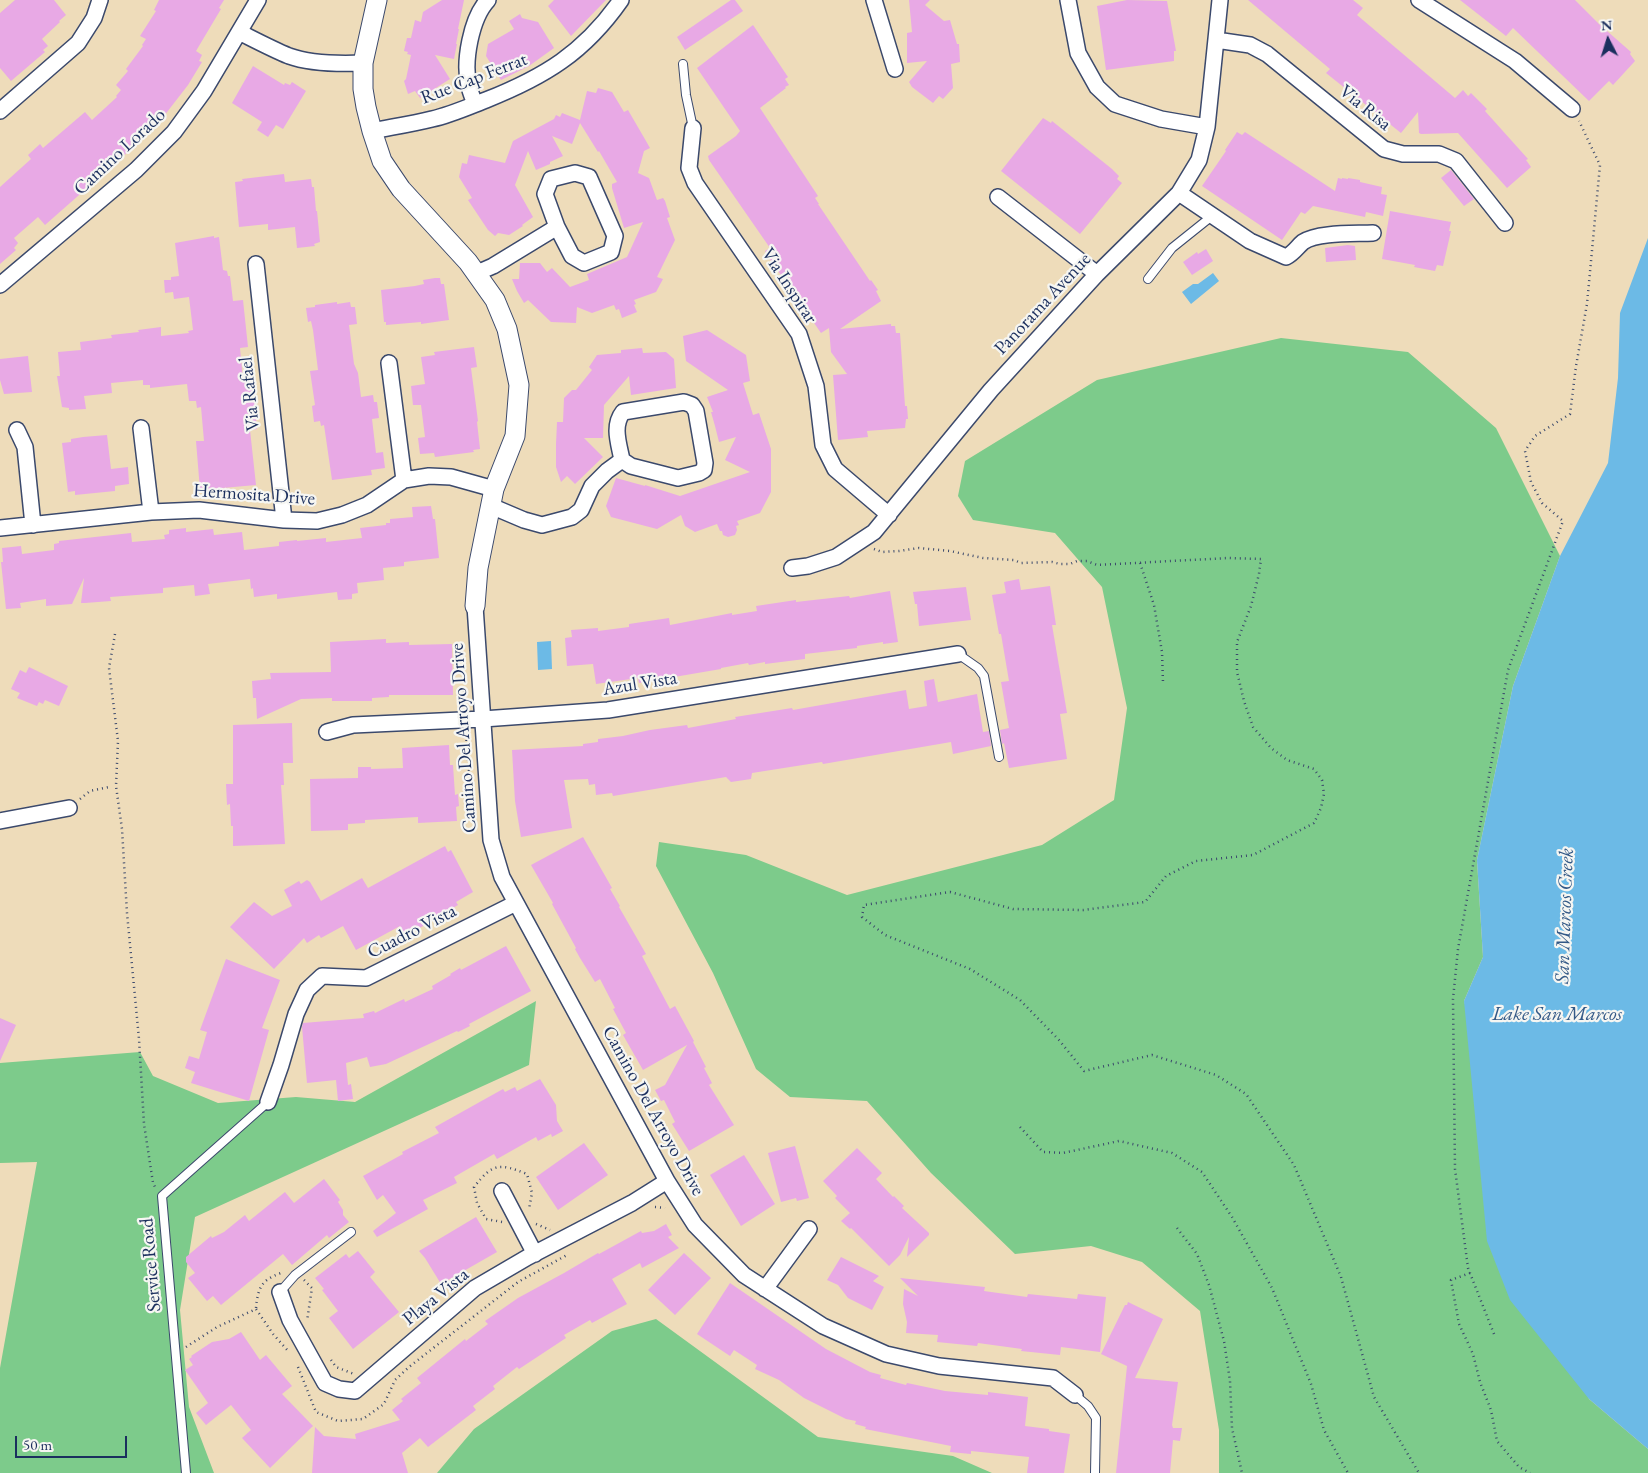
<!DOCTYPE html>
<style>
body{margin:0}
#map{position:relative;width:1648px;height:1473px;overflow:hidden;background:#eedcba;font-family:"EB Garamond",serif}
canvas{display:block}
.north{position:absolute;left:1583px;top:15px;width:50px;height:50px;-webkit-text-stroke:4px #f6f6f2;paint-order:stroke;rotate:355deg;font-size:14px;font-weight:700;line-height:20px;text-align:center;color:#1b2f5e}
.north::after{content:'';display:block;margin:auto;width:18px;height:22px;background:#1b2f5e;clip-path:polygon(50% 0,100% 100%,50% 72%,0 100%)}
.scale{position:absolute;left:15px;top:1436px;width:112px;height:22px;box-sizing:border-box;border:2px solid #1b2f5e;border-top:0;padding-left:6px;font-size:15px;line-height:18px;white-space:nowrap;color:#1b2f5e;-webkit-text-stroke:4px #f6f6f2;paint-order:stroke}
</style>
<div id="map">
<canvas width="1648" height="1473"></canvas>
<div class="north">N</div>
<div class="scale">50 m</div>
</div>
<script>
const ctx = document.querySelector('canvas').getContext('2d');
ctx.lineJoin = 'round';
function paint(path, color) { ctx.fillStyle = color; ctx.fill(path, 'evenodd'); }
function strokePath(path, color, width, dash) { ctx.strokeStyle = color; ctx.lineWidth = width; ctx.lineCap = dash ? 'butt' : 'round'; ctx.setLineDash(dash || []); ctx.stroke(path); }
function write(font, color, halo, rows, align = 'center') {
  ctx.font = font + ' "EB Garamond",serif'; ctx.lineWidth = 4.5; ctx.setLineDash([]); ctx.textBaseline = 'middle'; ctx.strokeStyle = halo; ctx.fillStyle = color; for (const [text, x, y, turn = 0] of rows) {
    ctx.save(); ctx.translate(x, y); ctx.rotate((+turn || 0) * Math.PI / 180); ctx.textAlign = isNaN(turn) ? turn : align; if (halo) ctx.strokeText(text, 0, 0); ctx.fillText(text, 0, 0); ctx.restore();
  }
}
paint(new Path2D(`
 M1281,338L1408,352L1496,428L1560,556L1513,686L1477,860L1483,957L1464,1001L1589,1399L1648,1449V1473H1219V1430L1200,1311L1142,1262L1091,1246L1015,1254L931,1173L867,1101L790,1097L756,1069L713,973L656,866L659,842L746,855L847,895L1042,845L1114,800L1127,708L1102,587L1055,533L973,520L958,496L965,461L1097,380Z
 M536,1001L529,1065L195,1217L180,1310L189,1407L214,1473H0V1368L37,1162L0,1163V1063L140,1052L153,1076L218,1103L296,1097L355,1102Z
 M656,1319L818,1437L953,1456L992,1473H437L474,1429L612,1331Z`), '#7dcb8b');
paint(new Path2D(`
 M1648,238V1449L1589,1399L1510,1300L1487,1241L1464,1001L1483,957L1477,860L1513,686L1560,556L1608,463L1618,378L1620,313Z
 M1213,273L1219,281L1191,304L1182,292L1193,284H1198Z
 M551,641L552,669L538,670L537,642Z`), '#6cbae6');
paint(new Path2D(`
 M15,0H54L66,15L59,21L60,22L42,39L48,46L43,50L45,52L11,81L0,68V13Z
 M159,0H224L219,8L221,9L196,51L202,55L199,61L202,62L188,85L164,116L137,144L45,225L38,217L14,238L18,243L14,248L16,250L0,264V187L31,159L28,155L40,144L43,148L85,112L92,120L117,97L116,96L121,90L116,85L128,71L126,69L143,46L142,45L146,39L140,36L156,11L154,10Z
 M442,0H464L458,29H459L456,44H457L454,59L435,55L450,79L420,98L415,91L408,94L404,81L406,79L411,55L407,54L408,52L404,51L407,38H411L415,20L421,22L423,12Z
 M554,0H606L571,36L548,6Z
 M731,0H735L743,11L685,50L677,37Z
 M909,0H930L925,5L944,21L950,20L957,44H959L960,62L951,64L953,88L943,99L939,96L933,103L912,87L909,82L927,61L907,63V33L912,32Z
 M1127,0L1167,1L1176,51H1174V61L1106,70L1097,6Z
 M1248,0H1353L1363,8L1357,15L1455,98L1463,90L1468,96L1471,93L1487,109L1485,111L1528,159L1526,160L1531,167L1507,188L1458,133L1421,134L1419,133L1418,112L1401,133L1326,73L1330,69Z
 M1460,0H1575L1599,24L1631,52L1630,54L1635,61L1613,85L1609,81L1589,101L1513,28L1506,36Z
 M520,14L522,18L538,22L554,48L529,66L501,80L486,56L488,44L514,29L509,21Z
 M753,25L788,77L785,79L789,85L785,87L786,88L760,108L818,196L815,198L819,204H818L870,281L871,280L878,290L876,291L881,301L840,329L891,324V326H895L896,333H900L905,406H907L908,419H906L905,428L867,431L868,437L838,440L833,375L847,374L831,352L829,328L821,333L767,255L765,251L770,248L709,160L708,156L736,136L740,131L697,68Z
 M253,66L284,85L285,83L290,85L292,82L306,91L283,129L276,125L268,137L257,130L262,122L232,103Z
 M598,88L612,92L624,112L628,110L646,141L650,148L644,151L638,173L649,178L657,200L663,198L665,201L670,217L667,218L675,240L657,277L663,279L656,292L634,300L636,304L634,305L637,312L622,318L619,309L616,310L614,305L592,313L577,307L576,323L551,322L528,300L524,303L517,291L512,279H519L520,263H540L547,272L552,268L570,287L589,280L587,274L627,257L643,222L624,228L612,188V184L617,182L599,151L598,152L580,123L572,144L552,136L563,156L550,162V164L536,170L528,151L515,185L533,217L522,225L523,226L509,235L498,233L495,236L488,230L468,200L472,198L459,177L462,163L467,164L469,155L505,163L513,141L554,119L556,115L560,117L562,113L580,120L587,91L596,93Z
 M1043,118L1051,123L1052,121L1112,169L1119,176L1117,179L1122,183L1080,234L1001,171Z
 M1237,132L1242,135L1245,132L1335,191L1338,178L1342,179V178L1348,179V178L1360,180V182L1382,187L1381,194L1387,195L1383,216L1366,212L1365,217L1313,206L1305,214L1301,212L1282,240L1202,186L1226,151L1225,150Z
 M1451,170L1474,199L1464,206L1441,178Z
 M284,174L285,182L311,179L312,187H314L316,211H317L320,242L314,244L315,246L297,248L295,227L268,230V224L239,227L235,182L243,181L242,179Z
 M1390,211L1451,222L1449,231H1451L1443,266L1437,265L1435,271L1414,267L1415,265L1382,259Z
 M214,236V238L219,237L223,270L227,271L228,276H230L233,301L243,300L248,347L240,348L243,380H250V385H253L254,397L257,429L250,430L256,485L200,490L196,441H204L201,407L197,408L196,401H189L187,384L150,388V385H143V380L111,383L112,393L84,396L86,409L69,410V408L62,407L57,376H60L58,352L81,350L80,342L112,338L111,335L139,332L138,330L161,327V336L189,333L188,331L193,330L189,297L174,299L173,292L165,293L164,280H171V277L179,276L175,243Z
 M1348,245L1355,246L1356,260L1326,262L1325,248Z
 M1206,249L1213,261L1192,275L1183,262L1197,252L1198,254Z
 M435,278H440L441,284H444L449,320L421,324V322L386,325V322H384L381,290L415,286L424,284L423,280Z
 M337,302V304L350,302L351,307H355L357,324L349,325L354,364L358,373L361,397L373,395L374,402H377L379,418L372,419L376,453L383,452L385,468L371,470L372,475L332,480L324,425L321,426L320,421L314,422L312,406L315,405L310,371L318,370L313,330L311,321L308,322L306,308L315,307V305Z
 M707,330L746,355L750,381L743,383L753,415L759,413L771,449V492L760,513L737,521L739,525L736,526L737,530L735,535L728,537L723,535L722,531H720L717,524L695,532L685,526L681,515L657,529L611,517L606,506L616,478L645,486V485L680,496L750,472L725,460L736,437L719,442L715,426L711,412H713L707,397L728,390L686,361L683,336Z
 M474,347L477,367L471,368L478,421L477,422L480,449L473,450L474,452L435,457L434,453L420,454L418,438L425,437L421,405H413L411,386L425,384L421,357L435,355L434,352Z
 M642,348L643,353L666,352L674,359L676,388L631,395L629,376L604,405L603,438H584L603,457L575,484L567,476L561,482L556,467V444L557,422H563L564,398L572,390H576L592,370L589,367L597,355L621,353V350Z
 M28,356L32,392L4,394L0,380V359Z
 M107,435L111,469L128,467L129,484L115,486V491L75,495V491L68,492L62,443L71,442V439L83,437Z
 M431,506L433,519H435L439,558L404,562V566L383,568L384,580L357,583L358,593L352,594V599L338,600L337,592L277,599V594L254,597L253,588L251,589L250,579L208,584L210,594L195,596L194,585L163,588V593L110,597L111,601L85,603H81L84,578L72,604L46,606V599L20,603L21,608L6,609L1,562H3L2,548L21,546L22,554L54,550V544L59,543V541L131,533L132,542L165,539L164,535L169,534V530L186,528V532L213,529L214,535L242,532L244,550L279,546V542L297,540V541L326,538V542L362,538L360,528L386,525V523H390V519L413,517L412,507Z
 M1019,579L1021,590L1050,586L1056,625H1052L1067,713L1060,714L1067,759L1009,768L1004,743L1002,744L1000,730L1009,728L1001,682L1009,681L1001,634H999L992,595L1006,593L1004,582Z
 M966,587L971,620L919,626L917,604H915L913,592Z
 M890,591L898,642L883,644V642L857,646V648L805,654V659L765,664V662L749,665L748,663L721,668V669L639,683L638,678L596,684L593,664L567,666L565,638L572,637L571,630L598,628V631L629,627V624L669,618L670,625L732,613V615L757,611L756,606L796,600V602L849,596L850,598Z
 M386,639V643L409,642V645L452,644L453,695H389V697L372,698V701H332V698L301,699L257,719L256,698H253L252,681L271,679L270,673L331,672L330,642Z
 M29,667L68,686L59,706L45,700L43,704L39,702L37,706L17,698L20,693L11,689L20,670L26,673Z
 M934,679L938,702L977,694L983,732L989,731L991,746L953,754L951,742L823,764L822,762L752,773L751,779L731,782L726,777L613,796L612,793L596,795L595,784L589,785L588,779L564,780L572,828L521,837L515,801L512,750L583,746V744L598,742V739L623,736L650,730L687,725L688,728L736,719L735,717L792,708L793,710L906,690L909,709L927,706L924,681Z
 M292,723L293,763H283L284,785H281L285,844L233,846V826H231L230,804L227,805L226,784H233V725Z
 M449,745L450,765H453L455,795L458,794L459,806L456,807L457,821L418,823V817L365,820V823L348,824V830L311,831L310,779L358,778V767H371V769L403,768L402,748Z
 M583,837L612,888L610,889L620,906L619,907L646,954L642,956L670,1009L675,1006L694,1041L693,1042L706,1067L704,1068L712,1083L709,1085L734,1125L689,1151L672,1124L675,1122L664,1100L661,1101L655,1090L665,1085L687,1045L643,1070L623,1035L626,1033L613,1009L615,1008L600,979L595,982L580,958L575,949L576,948L552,904L553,903L531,865Z
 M445,846L448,852L451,850L473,892L456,902L458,905L418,929L417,927L404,934L400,926L356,950L343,926L321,938L319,935L307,943L304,938L274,969L230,927L254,902L272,916L292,906L284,890L299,881L301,884L307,880L310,882L321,901L362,878L368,888Z
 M506,946L531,991L469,1024L470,1026L458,1032L457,1031L386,1064L370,1067L367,1057L346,1063L348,1085L351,1084L353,1099L338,1101L336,1080L307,1083L302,1027L303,1023L364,1018L363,1014L374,1011L375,1013L404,999L405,1002L433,989L432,986L451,975L450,974L460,968L461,970Z
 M226,959L280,980L262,1028L269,1030L249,1101L191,1083L195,1072L185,1068L189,1056L199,1059L207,1032L200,1030Z
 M0,1018L16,1025L0,1061Z
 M540,1079L556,1105L557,1121L563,1131L552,1137L551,1134L538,1141L536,1137L497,1159L494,1154L454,1177L457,1183L423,1200L428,1209L377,1237L373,1231L396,1213L383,1195L377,1200L363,1176L403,1154L402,1152L439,1133L435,1127L460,1113L503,1089L505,1092L515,1087L517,1091Z
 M584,1143L608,1175L558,1210L536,1177Z
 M795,1146L809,1198L797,1201L796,1198L781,1202L768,1153Z
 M857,1148L882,1173L876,1179L893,1197L894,1196L904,1206L902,1208L929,1233V1235L907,1257L909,1237L900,1255L889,1266L851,1228L850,1229L841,1221L850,1213L835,1198L837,1196L823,1181Z
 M744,1155L775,1204L741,1226L710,1175Z
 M324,1179L340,1200L338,1202L343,1210V1215L349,1222L329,1238L327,1235L292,1265L283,1254L221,1305L213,1296L207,1301L188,1278L195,1273L186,1262V1257L211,1236L212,1238L224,1232L245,1215L249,1221L285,1192L294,1203Z
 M476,1217L497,1252L441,1284L425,1258L419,1251Z
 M666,1224L672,1235L668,1237L679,1248L642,1268L640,1263L612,1279L627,1304L592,1323L590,1320L564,1335L566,1338L519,1369L517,1367L493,1386L495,1389L473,1406L476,1410L428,1447L420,1438L402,1453L408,1473H312L315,1427L324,1436L356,1439L355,1434L400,1420L392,1410L403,1401L401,1399L421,1383L417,1378L465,1339L466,1341L488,1324L485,1321L518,1298L564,1273L598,1253L599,1254L641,1231L642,1233L654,1231Z
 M358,1251L375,1272L370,1277L399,1312L353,1349L329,1318L338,1311L322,1290L324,1289L315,1278L346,1254L349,1258Z
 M684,1253L711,1278L675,1315L648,1290Z
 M841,1257L879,1276L873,1281L884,1287L872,1310L848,1298L838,1285L827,1280Z
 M900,1278L985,1287L984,1291L1027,1297L1028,1294L1077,1299L1078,1294L1106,1297L1100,1352L1061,1347L1060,1355L1021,1351L1022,1349L978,1343L977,1346L937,1342L938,1335L906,1333L907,1322L903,1304L904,1289L918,1296Z
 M730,1283L826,1349L870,1372L881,1375L880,1378L906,1385L907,1383L945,1391L988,1395V1392L1028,1397L1025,1426L1049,1429V1431L1070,1434L1064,1473H1027L1029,1457L971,1451V1454L950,1452L951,1446L865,1429L866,1427L855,1424L856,1421L846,1419L804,1398L779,1380L755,1369L757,1365L734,1350L730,1356L697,1334Z
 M1128,1302L1163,1319L1135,1378L1178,1382L1172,1425L1173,1428H1182L1180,1441L1173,1440L1170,1473H1116L1127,1366L1101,1354L1125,1305H1127Z
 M241,1332L260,1360L266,1355L292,1386L282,1394L313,1426L270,1468L242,1438L251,1430L231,1405L206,1425L196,1413L208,1403L185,1370L193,1365L189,1359L192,1357L191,1356L212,1342L229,1339Z`), '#e8a9e5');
const service = new Path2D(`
 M683,64L686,95L693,128
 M1148,279L1172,248L1212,216
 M958,654L978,668L984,676L999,757
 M280,1292L295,1275L351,1232
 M1075,1395L1088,1406L1096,1418L1095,1473
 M186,1473L162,1196L268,1102`);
const minor = new Path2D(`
 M874,0L895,69
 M1068,0L1078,53L1097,87L1115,104L1161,119L1207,127
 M1419,0L1515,61L1572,109
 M239,32C255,40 272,49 289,56C311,64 339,64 363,63
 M1216,40L1250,45L1267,54L1384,149L1403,154H1439L1456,161L1505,223
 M475,104C473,98 470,92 469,86C463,62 471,18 488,0
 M0,111L78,43L94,18L100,0
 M693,128L689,168L695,183L799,334L816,386L823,445L835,469L889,515
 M372,131C392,127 412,124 432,119C450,115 468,107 486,100C544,77 584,53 621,0
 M575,173L589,177L615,236L611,252L584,263L572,256L557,227L545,194L551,179Z
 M1179,193L1250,241L1286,257C1294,253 1297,247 1303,242C1318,232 1354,234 1373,233
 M998,197L1097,274
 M256,264L284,520
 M477,273L493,266L557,227
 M0,285L136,170L174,132L204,91L258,0
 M389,363L404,480
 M684,402L692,405L696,411L705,463L704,470L699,473L678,478L631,466L622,460C619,444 612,426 623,412Z
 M141,428L151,512
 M17,430L25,447L33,525
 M491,506L524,520L542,525L572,517L581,510L592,486L607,471L622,460
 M0,528L151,512L199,510L284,520L317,521L342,515L367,505L404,480L429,476L451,477L494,489
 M792,568L808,566L836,557L874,532L991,390L1097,274L1179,193L1199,160L1207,127L1220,0
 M475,606L491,840L502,877L667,1181L695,1225L744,1275L823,1326L886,1354L939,1366L1053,1378L1075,1395
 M327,732L353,725L483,719L608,710L958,654
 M0,821L69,808
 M268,1102L281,1065L296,1014L307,990L322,976L366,978L516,903
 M502,1191L535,1254
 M765,1289L809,1229
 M280,1292L290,1320L325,1383L339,1389L355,1391L475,1288L528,1257L632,1203L667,1181`);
const tertiary = new Path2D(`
 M377,0L363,63V89L366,107L372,131L382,161L401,189L468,262L495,300L507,329L519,385L515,436L494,489L478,568L475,606`);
strokePath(service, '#3b496c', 10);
strokePath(minor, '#3b496c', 18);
strokePath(tertiary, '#3b496c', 21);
strokePath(new Path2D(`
 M874,549L882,552L899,551L919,548L950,551L983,558L1014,560L1021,563L1052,562L1060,564H1070L1077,561H1087L1097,565L1228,558L1261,559L1259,574L1251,606L1237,642V672L1244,701L1253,727L1271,748L1287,760L1314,769L1322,780L1324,794L1321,808L1314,823L1253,855L1196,861L1166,876L1145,902L1083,910L1013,909L950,892L864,905L862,917L885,935L970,969L1020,1000L1059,1040L1084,1071L1152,1055L1216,1075L1246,1094L1294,1165L1341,1277L1374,1397L1419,1473
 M1140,563L1154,605L1162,652L1163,683
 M115,634L109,668L118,741L116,786L122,829L127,913L139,1039L144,1124L153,1183L155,1187
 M464,691L465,705
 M466,735L472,807
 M80,799L90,791L109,787
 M1020,1127L1043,1152L1063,1153L1119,1141L1172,1153L1202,1172L1232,1217L1272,1288L1311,1384L1324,1430L1348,1473
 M655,1207L665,1208
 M502,1222L486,1219L477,1203L474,1187C493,1163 499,1163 527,1174L532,1193L529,1209
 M536,1224L550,1230
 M1177,1228L1197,1254L1209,1285L1224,1341L1230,1381L1232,1428L1242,1473
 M1470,1273L1451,1280L1459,1324L1473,1354L1480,1382L1491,1410L1497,1441L1519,1467L1530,1473
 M304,1280L312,1288L307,1321
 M256,1308C258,1288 261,1280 281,1273
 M1494,1334L1468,1268L1455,1169L1453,999L1458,949L1508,670L1563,521L1542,503L1531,482L1525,451L1535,436L1570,414L1576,366L1587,304L1600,165L1579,121
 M186,1347L217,1327L256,1309L273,1334L289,1352
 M331,1360L336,1367L354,1374
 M298,1367L316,1412L338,1421L363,1419L384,1404L395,1380L409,1367L518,1282L567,1255`), '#3b496c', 2.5, [1, 4]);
strokePath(service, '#fff', 8);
strokePath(minor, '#fff', 15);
strokePath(tertiary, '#fff', 19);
write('19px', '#1b2f5e', '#f6f6f2', [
 ["Rue Cap Ferrat",474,79,-21],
 ["Via Risa",1365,108,39],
 ["Camino Lorado",120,152,-43],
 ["Via Inspirar",789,286,57],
 ["Panorama Avenue",1043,304,-47],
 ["Via Rafael",250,394,-96],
 ["Hermosita Drive",254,495,4],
 ["Azul Vista",640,684,-9],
 ["Camino Del Arroyo Drive",464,738,-94],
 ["Cuadro Vista",412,932,-27],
 ["Camino Del Arroyo Drive",653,1111,61],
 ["Service Road",151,1265,-95],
 ["Playa Vista",436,1297,-39]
]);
write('italic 20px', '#335987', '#f6f6f2', [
 ["San Marcos Creek",1565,916,-88],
 ["Lake San Marcos",1557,1015]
]);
</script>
